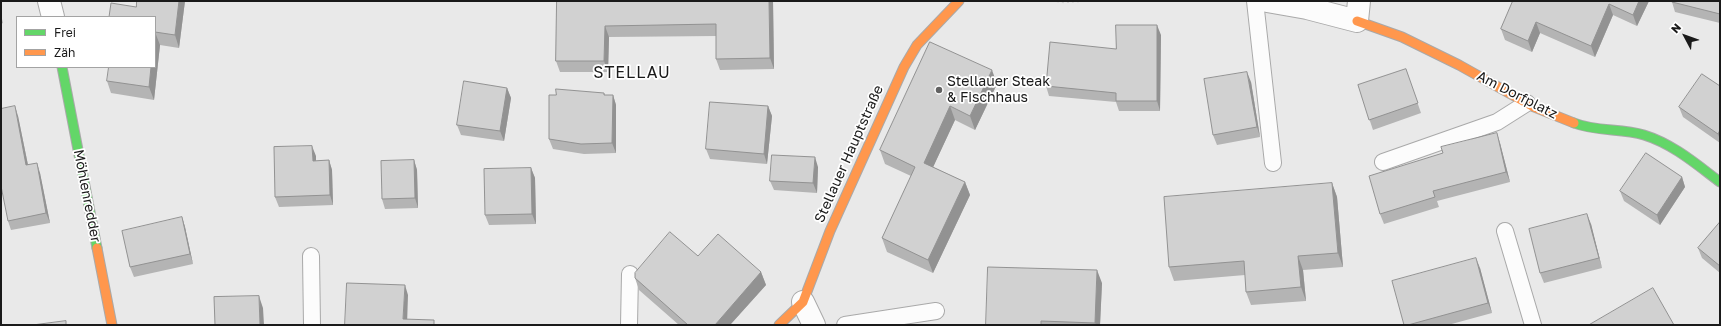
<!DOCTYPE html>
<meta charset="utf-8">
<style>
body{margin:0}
#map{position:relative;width:1721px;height:326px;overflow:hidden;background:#e9e9e9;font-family:"Golos Text",sans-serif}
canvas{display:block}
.frame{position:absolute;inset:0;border:2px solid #1a1a1a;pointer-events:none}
.legend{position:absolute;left:16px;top:16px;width:140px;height:52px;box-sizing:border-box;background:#fff;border:1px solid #a3a3a3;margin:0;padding:5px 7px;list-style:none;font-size:12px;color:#1a1a1a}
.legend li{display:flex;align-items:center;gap:8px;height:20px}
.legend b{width:20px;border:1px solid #a3a3a3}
.north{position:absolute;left:1665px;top:16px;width:40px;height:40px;-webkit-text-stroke:3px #fff;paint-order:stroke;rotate:311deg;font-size:11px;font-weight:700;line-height:16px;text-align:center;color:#1a1a1a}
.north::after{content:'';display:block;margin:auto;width:14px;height:18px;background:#1a1a1a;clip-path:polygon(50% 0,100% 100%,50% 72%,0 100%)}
</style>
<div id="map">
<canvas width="1721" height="326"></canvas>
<div class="frame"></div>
<ul class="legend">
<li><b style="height:5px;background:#63d668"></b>Frei</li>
<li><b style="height:5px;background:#ff974d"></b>Zäh</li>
</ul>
<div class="north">N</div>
</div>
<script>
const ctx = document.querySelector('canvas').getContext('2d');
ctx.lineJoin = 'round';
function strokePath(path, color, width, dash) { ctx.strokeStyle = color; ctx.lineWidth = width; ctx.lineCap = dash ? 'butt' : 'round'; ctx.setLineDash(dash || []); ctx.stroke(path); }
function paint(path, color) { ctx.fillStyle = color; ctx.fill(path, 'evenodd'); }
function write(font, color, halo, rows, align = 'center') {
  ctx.font = font + ' "Golos Text",sans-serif'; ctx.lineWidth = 3.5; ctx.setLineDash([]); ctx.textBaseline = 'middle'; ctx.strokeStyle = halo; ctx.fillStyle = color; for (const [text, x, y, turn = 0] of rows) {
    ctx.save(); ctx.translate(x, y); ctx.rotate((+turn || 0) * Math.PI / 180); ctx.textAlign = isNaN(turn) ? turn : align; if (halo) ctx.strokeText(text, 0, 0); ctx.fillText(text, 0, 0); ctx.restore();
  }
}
const lane = new Path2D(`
 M1255,1L1273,163
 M1383,162L1497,122L1527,103
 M1505,231L1533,325
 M311,256L312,325
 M629,325L630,274
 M845,325L936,311`);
const street = new Path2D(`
 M49,1L53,17
 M1267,1L1307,8L1357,21L1359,1
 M803,302L814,325`);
const fast = new Path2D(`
 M62,67L97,248
 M1574,123C1597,132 1621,128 1644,135C1673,144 1696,164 1720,182`);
const slow = new Path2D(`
 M1357,21L1402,37L1459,65L1534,107L1574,123
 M97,248L112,325
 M779,325L803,302L830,231L904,67L917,45L959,1`);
strokePath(lane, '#a9a9a9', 18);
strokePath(street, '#a9a9a9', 24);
strokePath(fast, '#a9a9a9', 11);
strokePath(slow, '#a9a9a9', 11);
strokePath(new Path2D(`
 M1057,1L1064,2L1079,1`), '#d3d3d3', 2.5, [2, 3]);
strokePath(lane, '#fcfcfc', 16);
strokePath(street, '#fcfcfc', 22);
strokePath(fast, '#63d668', 9);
strokePath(slow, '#ff974d', 9);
paint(new Path2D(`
 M185,1L179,48L160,45L154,100L111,93L107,81L155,67L136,7Z
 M557,1H773L774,69L720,70L716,59V36L609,37L608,72H560L556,61Z
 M1513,1H1649L1637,26L1613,15L1595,57L1540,33L1532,52L1505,40L1501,29Z
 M1720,1V23L1675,12L1672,2Z
 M1,15L3,23L1,24Z
 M1161,35L1160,111H1119L1116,102L1049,96L1046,86L1116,49Z
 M930,42L997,84L975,130L955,120L933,167L965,182L970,195L933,273L887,252L882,238L911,176L885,164L880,150Z
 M1406,69L1421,113L1373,130L1358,85Z
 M1251,82L1260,137L1217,145L1213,135Z
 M1720,86V143L1683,117L1679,107Z
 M507,88L511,98L504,141L461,135L457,125Z
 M604,93L605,95H613L616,105V153L584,154L553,149L549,139L556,95Z
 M768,106L772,116L767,164L710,159L706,149Z
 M18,116L28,165L40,173L50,223L11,230L8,221Z
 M1500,143L1510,182L1437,201L1439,207L1384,224L1380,214Z
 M316,156V161L329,160L332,170L333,205L279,207L275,197Z
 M414,160L417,170L418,208L385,209L382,199Z
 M818,167L817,193L774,190L770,181Z
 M531,168L535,178L536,224L489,225L485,215Z
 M1682,177L1685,187L1660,225L1624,201L1620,191Z
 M1332,183L1337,197L1343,267L1303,270L1306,301L1251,305L1246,292L1245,275L1174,281L1169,267Z
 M182,217L185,227L193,264L134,277L130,267Z
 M1720,222V273L1702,258L1698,248Z
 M1591,224L1602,268L1544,283L1540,273Z
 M698,256L761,272L766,285L730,325H679L639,290L635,278Z
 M1480,268L1492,313L1448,325H1404Z
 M1102,283L1100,325H986Z`), '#b4b4b4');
paint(new Path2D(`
 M179,1H185L179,48L175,35Z
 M769,1H773L774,69L770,58Z
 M1639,1H1649L1637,26L1633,15Z
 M1609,4L1613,15L1595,57L1591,46Z
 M1536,22L1540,33L1532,52L1528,41Z
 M1157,25L1161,35L1160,111L1157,101Z
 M605,26L609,37L608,72L604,61Z
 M155,32L160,45L154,100L149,87L151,67H155Z
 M992,70L997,84L975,130L970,116Z
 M1247,72L1251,82L1260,137L1257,127Z
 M507,88L511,98L504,141L500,131Z
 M613,95L616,105V153L612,143Z
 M15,106L18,116L30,175L26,165Z
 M768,106L772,116L767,164L764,154Z
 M950,106L955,120L929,176L924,163Z
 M1720,130V140L1718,134Z
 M1497,133L1500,143L1510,182L1506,172Z
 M312,146L316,156V171L313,161Z
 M815,157L818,167L817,193L813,183Z
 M329,160L332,170L333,205L330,195Z
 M414,160L417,170L418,208L415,198Z
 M37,163L40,173L50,223L46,213Z
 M531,168L535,178L536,224L532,214Z
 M1682,177L1685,187L1660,225L1657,215Z
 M965,182L970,195L933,273L928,260Z
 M1332,183L1337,197L1343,267L1338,253Z
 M1587,214L1591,224L1602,268L1599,258Z
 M182,217L185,227L193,264L190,254Z
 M1298,256L1303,270L1306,301L1301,287Z
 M1476,258L1480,268L1492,313L1488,303Z
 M1097,270L1102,283L1100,325H1096L1095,323Z
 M761,272L766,285L730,325H715Z
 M405,285L408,295L407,325L403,319Z
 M259,296L263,308L264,325H260Z`), '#929292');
const building = new Path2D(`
 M137,1H179L175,35L155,32V17H109L111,3L136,7Z
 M557,1H769L770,58L716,59V24L605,26L604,61H556Z
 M1513,1H1639L1633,15L1609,4L1591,46L1536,22L1528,41L1501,29Z
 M1672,1H1720V14L1672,2Z
 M1116,25H1157V101H1116V93L1046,86L1050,42L1116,49Z
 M930,42L992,70L970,116L950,106L924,163L965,182L928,260L882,238L915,167L880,150Z
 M109,67H151L149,87L107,81Z
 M1406,69L1418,103L1369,120L1358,85Z
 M1247,72L1257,127L1213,135L1204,79Z
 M1702,74L1720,86V130L1718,134L1679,107Z
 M464,81L507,88L500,131L457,125Z
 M556,89L604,93V95H613L612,143L581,144L549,139V95H556Z
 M710,102L768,106L764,154L706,149Z
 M15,106L26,165L37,163L46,213L8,221L1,186V109Z
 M1497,133L1506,172L1433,191L1435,197L1380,214L1369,176L1443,153L1441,147Z
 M312,146L313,161L329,160L330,195L275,197L274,147Z
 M1646,153L1682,177L1657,215L1620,191Z
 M772,155L815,157L813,183L770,181Z
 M414,160L415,198L382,199L381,161Z
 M531,168L532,214L485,215L484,169Z
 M1332,183L1338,253L1298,256L1301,287L1246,292L1244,261L1169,267L1164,197Z
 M1587,214L1599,258L1540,273L1529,229Z
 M182,217L190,254L130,267L122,231Z
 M1720,222V266L1698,248Z
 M670,232L698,256L718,234L761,272L715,325H688L635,278V273Z
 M1476,258L1488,303L1408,325H1404L1392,281Z
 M988,267L1097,270L1095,323L1041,321V325H986Z
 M347,283L405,285L403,319L434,320V325H345Z
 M1653,288L1674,325H1589Z
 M259,296L260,325H215L214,297Z
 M66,321V325H33Z`);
paint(building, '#d1d1d1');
strokePath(building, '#929292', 1);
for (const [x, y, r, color] of [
 [939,90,4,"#626262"]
]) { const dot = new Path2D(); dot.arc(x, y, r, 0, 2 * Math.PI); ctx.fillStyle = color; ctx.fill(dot); strokePath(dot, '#fff', 1.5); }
write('14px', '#1a1a1a', '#fff', [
 ["Stellauer Steak",947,82],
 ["& Fischhaus",947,98]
], 'left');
write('14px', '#1a1a1a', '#fff', [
 ["Am Dorfplatz",1517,95,27],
 ["Stellauer Hauptstraße",849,154,-66],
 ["Möhlenredder",87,196,79]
]);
ctx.letterSpacing = '1px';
write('16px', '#1a1a1a', '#fff', [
 ["STELLAU",632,73]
]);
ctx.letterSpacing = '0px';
</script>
